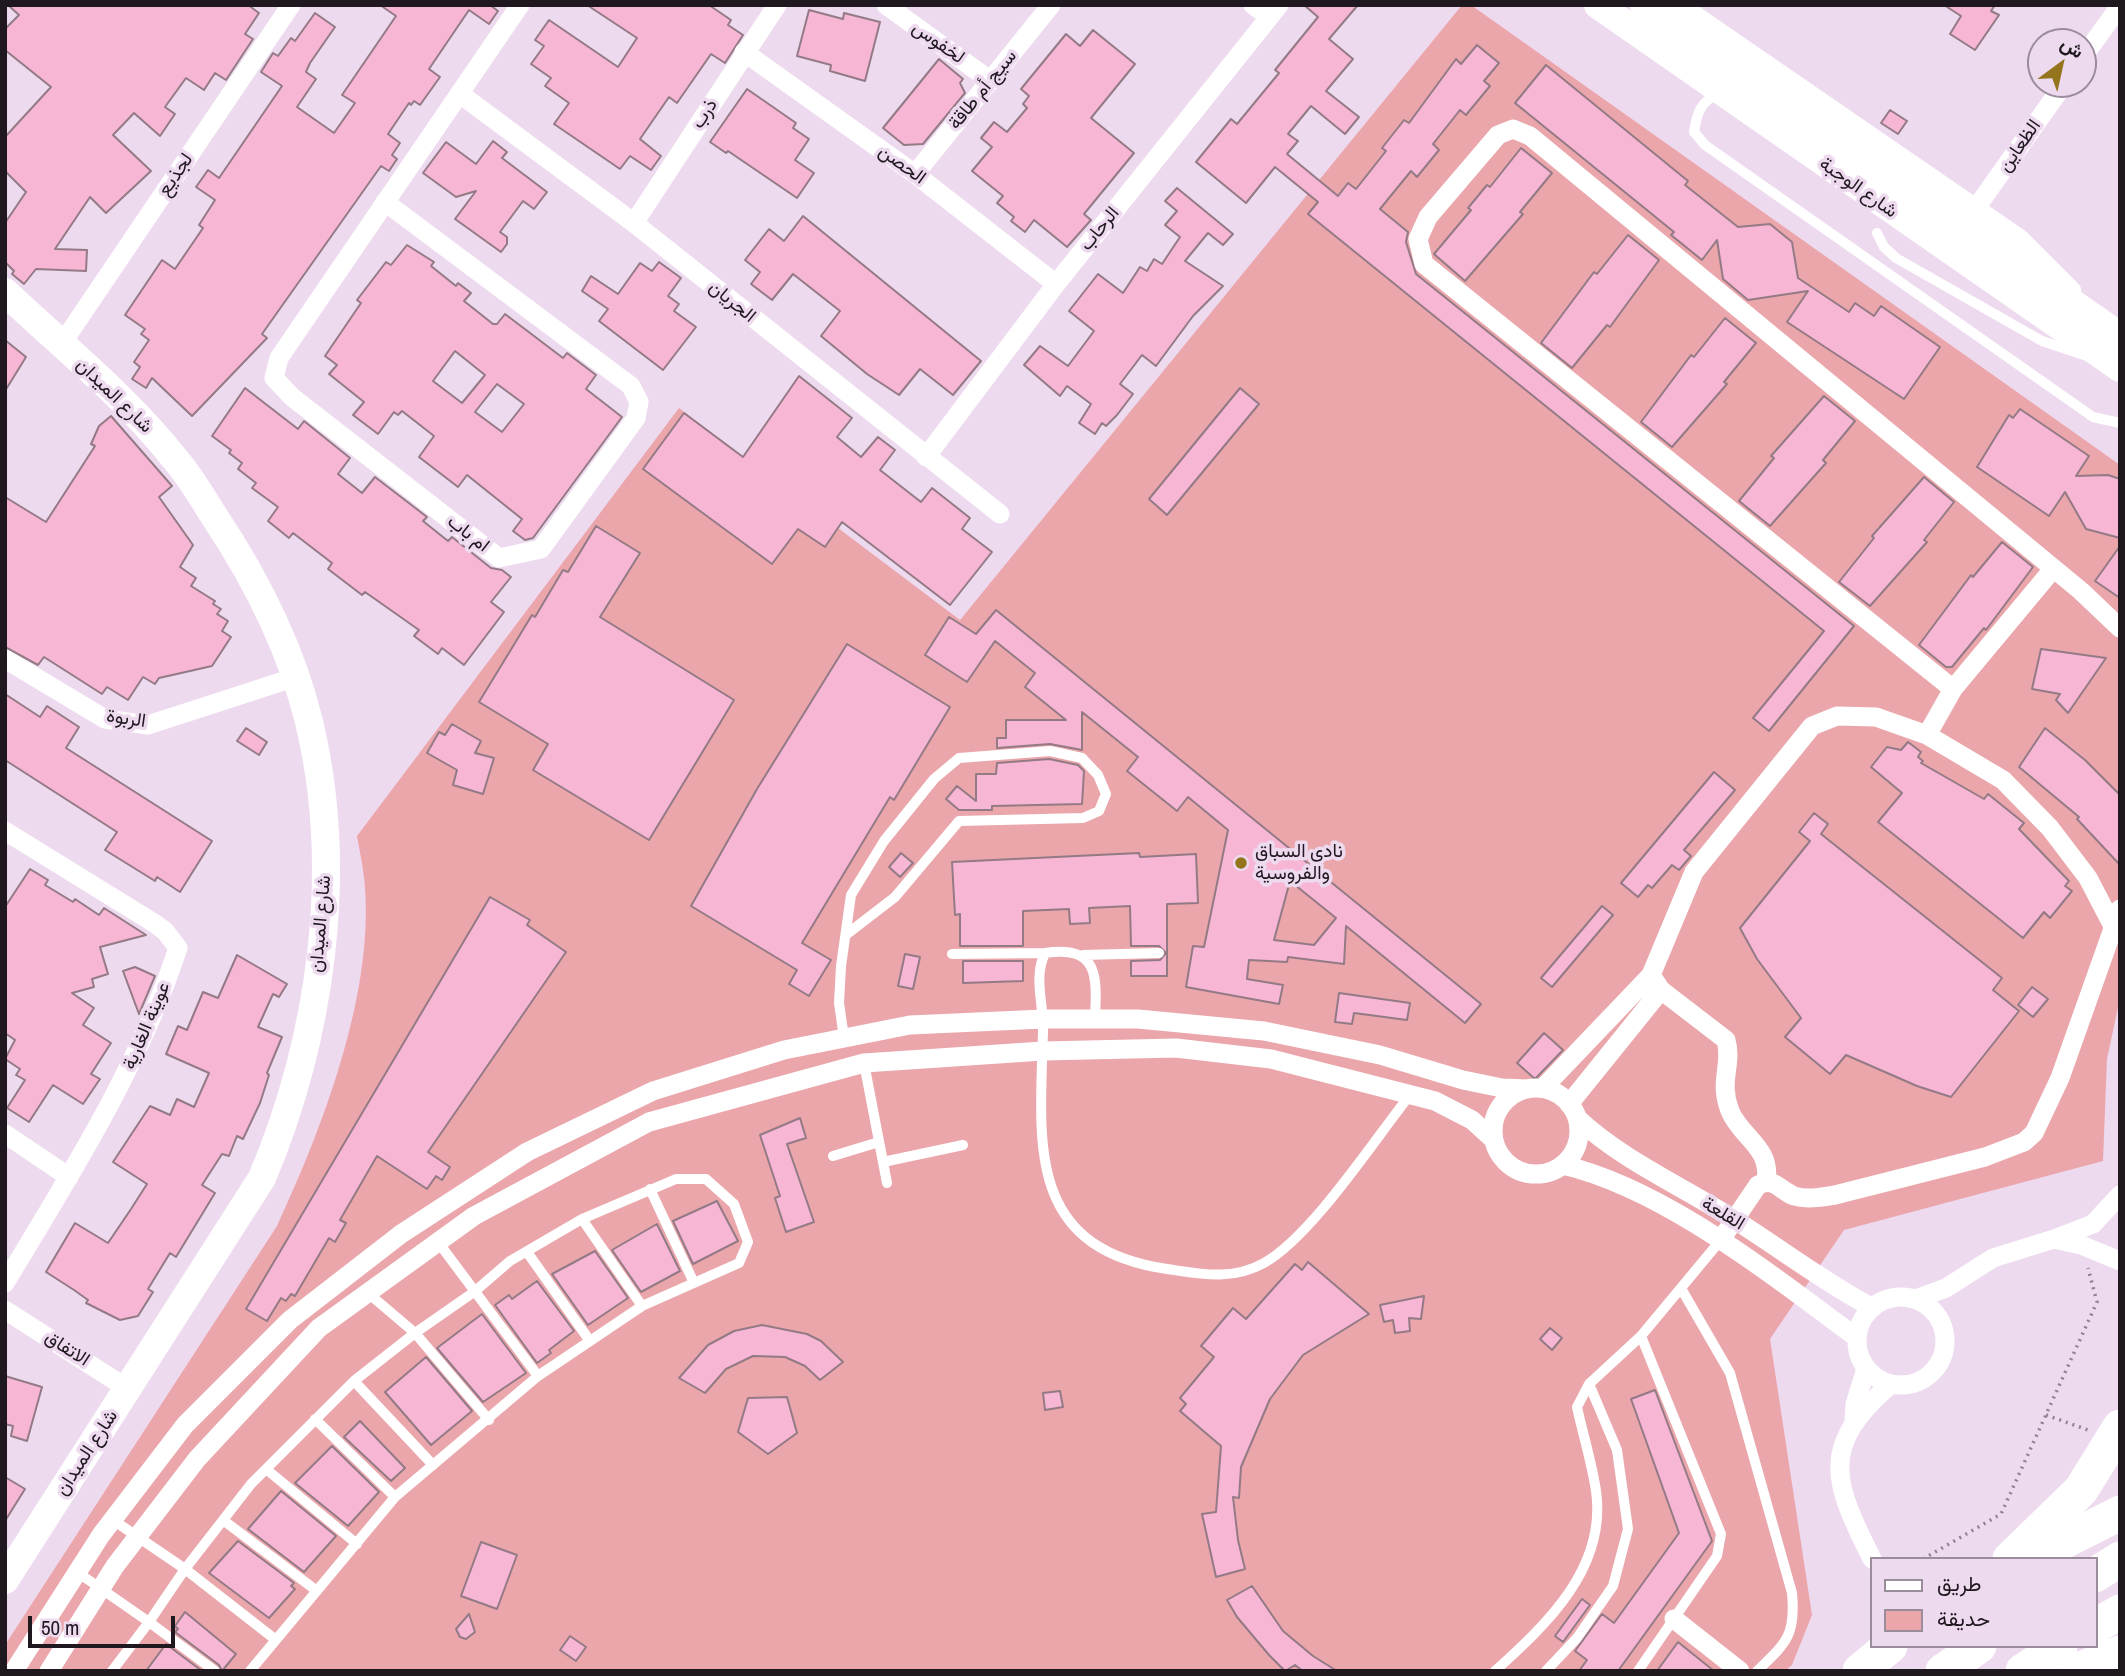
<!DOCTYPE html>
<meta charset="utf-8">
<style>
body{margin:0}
#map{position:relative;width:2125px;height:1676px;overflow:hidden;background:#eedaef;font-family:"Archivo Narrow",Vazirmatn,sans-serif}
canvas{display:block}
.frame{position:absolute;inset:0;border:7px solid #1f181f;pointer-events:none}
.legend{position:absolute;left:1870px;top:1557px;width:228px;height:91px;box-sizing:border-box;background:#eedaef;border:2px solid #9b8c9c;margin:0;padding:9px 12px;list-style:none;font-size:21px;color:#1f181f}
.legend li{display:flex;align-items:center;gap:14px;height:35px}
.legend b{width:35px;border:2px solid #9b8c9c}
.north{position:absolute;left:2027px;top:28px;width:70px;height:70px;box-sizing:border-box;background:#eedaef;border:2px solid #9b8c9c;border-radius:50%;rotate:33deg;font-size:19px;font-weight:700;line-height:28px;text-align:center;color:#1f181f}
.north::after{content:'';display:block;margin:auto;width:24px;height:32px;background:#94751d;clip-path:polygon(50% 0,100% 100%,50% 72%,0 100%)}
.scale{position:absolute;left:28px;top:1616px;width:147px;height:32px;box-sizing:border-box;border:4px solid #1f181f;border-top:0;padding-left:9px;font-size:21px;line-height:24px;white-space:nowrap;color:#1f181f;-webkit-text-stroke:5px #eedaef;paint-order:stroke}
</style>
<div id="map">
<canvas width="2125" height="1676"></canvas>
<div class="frame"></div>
<ul class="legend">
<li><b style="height:9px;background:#fff"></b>طريق</li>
<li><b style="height:19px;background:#eba6ab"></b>حديقة</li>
</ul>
<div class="north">ش</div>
<div class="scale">50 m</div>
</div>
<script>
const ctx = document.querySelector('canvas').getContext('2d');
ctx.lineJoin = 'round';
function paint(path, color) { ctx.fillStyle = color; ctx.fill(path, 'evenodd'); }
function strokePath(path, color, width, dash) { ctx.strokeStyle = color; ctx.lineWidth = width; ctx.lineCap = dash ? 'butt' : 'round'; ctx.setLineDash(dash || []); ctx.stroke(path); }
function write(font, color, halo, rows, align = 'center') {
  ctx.font = font + ' "Archivo Narrow",Vazirmatn,sans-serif'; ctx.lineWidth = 7; ctx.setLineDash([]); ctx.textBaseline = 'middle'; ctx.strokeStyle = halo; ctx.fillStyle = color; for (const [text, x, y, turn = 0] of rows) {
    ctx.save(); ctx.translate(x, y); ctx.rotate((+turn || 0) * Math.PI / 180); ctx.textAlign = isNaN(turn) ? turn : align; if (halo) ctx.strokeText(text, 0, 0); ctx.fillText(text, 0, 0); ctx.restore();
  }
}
paint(new Path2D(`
 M1462,5H1471L2120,465V998L2107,1059L2103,1161L1844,1230L1770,1339L1812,1615L1792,1665L1785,1671H5V1645L277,1226C322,1129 373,997 365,888C364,871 360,853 357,836L679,408L960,620Z`), '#eba6ab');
const building = new Path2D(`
 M8,5H248L259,13L245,34L253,39L226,80L215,73L204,90L186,78L165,107L175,114L160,136L134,113L113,135L151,171L106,213L90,197L55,249L87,250L86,271L36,269L24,284L12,274L14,271L5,262V223L26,192L5,171V137L51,87L5,50V29L19,15Z
 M380,5H490L498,11L489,24L469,10L429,69L440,77L420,105L414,101L411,105L409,103L388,134L400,143L392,155L397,159L389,171L381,166L262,334L267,338L192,416L152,378L146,388L132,379L140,367L134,362L149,340L141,334L145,329L125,315L162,260L175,269L203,228L199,225L215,200L196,187L208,170L219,178L282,86L261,72L273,53L278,56L291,38L295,41L315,13L335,27L310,63L306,72L316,79L297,107L334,133L355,103L342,95L396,16Z
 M587,5H709L731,20L728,25L743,35L725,63L711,54L677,103L669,97L640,139L661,156L651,170L630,156L620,169L554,124L569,103L545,86L551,78L531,64L544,46L535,40L549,20L618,67L637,38Z
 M1304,5H1358L1329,39L1353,59L1326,91L1359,117L1345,134L1311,106L1288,134L1298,141L1287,154L1338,196L1348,183L1356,189L1386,151L1382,148L1404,120L1409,123L1456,59L1461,64L1477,45L1499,63L1484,81L1490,86L1466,115L1460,110L1433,144L1439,150L1417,177L1411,171L1380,209L1408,232L1406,242L1416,274L1854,626L1769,731L1753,718L1824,631L1308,214L1318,202L1275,167L1246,203L1196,162L1231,119L1237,124L1279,73L1275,70L1318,17Z
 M1944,5H1995L1991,11L1999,15L1975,50L1950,34L1961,16Z
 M809,10L843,19L844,13L880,22L865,81L830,71L831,65L797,56Z
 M1093,30L1135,64L1091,118L1134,153L1084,214L1091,220L1067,247L1034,220L1025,232L1011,221L1014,217L997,203L1003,196L972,171L992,147L981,138L994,122L1007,132L1027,108L1023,104L1029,96L1021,89L1066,34L1080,46Z
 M939,59L963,79L960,83L965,93L923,144L904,145L883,128Z
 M1546,65L1688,181L1685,185L1738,227L1770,224L1792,242L1798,278L1849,312L1855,303L1874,316L1881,306L1940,347L1904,399L1787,322L1808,291L1748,300L1723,279L1717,240L1702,260L1671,235L1674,232L1515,103Z
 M747,89L796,123L793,128L809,139L795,160L814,173L797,198L728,151L726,153L710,142Z
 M1890,110L1907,121L1898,134L1881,123Z
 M493,141L507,152L502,158L547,192L534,209L523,201L500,232L507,237V244L501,252L455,219L476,191L456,197L423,173L446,142L476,164Z
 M1521,148L1552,173L1520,212L1523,214L1465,281L1434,254L1471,210L1468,208L1487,185L1490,187Z
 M1177,188L1233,234L1223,245L1208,233L1185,261L1223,286L1193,316L1156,366L1142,355L1120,384L1133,394L1117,415L1106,426L1102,423L1095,434L1079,423L1091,404L1067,386L1060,396L1024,365L1040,346L1068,366L1094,331L1069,311L1098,274L1123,293L1140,267L1147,271L1154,259L1162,264L1180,237L1165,225L1177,211L1165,201Z
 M803,216L981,361L953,395L920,369L899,395L867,374L821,336L840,311L793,274L772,300L751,284L760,272L745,260L769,229L784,241Z
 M1628,235L1659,260L1610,327L1607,325L1572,368L1541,343L1594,272L1597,274Z
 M407,245L434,262L431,266L456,286L458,283L471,293L464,301L493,324H497L505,314L563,358L567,353L596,375L586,389L622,417L533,538L525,540L513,531L522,519L467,475L458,487L419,457L434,436L402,411L398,415L394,412L378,434L353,415L364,402L329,374L337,365L325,356L361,303L357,300L386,262L391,265ZM455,351L485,375L462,403L433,381ZM497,384L524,404L502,432L475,412Z
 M659,262L681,278L668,296L679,304L674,311L696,327L663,370L599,321L608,309L582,291L591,276L618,294L640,263L652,271Z
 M1725,318L1756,343L1724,382L1727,384L1672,447L1641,422L1691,355L1694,357Z
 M5,340L26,357L5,391Z
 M799,376L852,418L837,437L861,457L878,437L895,450L880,470L921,502L932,488L970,518L962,529L992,552L950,605L842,522L825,547L798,529L772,564L643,469L684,413L743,457Z
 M245,388L298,429L304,421L350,458L338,474L362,493L375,477L427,517L423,521L448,541L452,537L491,568L502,570L511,577L491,602L504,612L464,665L442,648L438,654L414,636L419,630L365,592L362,595L328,569L332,563L293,533L289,538L268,521L278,507L252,488L256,483L238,469L242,463L229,453L231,450L212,436Z
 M1240,388L1259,404L1167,515L1149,499Z
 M1824,396L1855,421L1823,460L1826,463L1770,526L1739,501L1774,458L1771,456Z
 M2020,409L2089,456L2076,476L2108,475L2120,479V538L2086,529L2065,492L2049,516L1977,467L2009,415L2013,418Z
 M111,416L172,486L159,497L193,545L180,567L196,578L191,586L215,601L213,604L221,609L217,614L228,621L222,631L231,637L212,666L159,678L155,684L143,677L128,700L107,687L102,694L44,657L38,665L5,647V497L46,522L95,446L91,444L99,426Z
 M1924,477L1954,502L1924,540L1927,542L1870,606L1839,582L1874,538L1872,536Z
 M596,526L640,553L600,617L734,700L649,840L533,770L548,744L479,702L532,615L535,617L563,570L568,572Z
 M2002,542L2033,567L1986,630L1984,628L1952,667H1946L1919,645L1971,575L1973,577Z
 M2120,546V598L2095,581Z
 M996,610L1481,1004L1465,1023L1346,926L1344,964L1288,957L1287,962L1249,960L1247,979L1283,985L1279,1004L1186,987L1193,946L1204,947L1228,830L1188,797L1177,811L1127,771L1138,757L1082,712V750L1050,744L997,748V738H1006V720H1066L1025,687L1035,673L995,641L967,682L925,655L949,617L976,634ZM1290,881L1336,918L1314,945L1274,940Z
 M847,644L950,707L894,800L890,797L802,943L831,960L809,996L789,984L797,970L691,906L757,789Z
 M2041,649L2106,658L2068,713L2056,700L2060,694L2032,689Z
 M5,694L40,717L47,706L79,727L66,748L212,841L180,892L157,877L155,881L105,850L117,832L5,760Z
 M452,724L481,741L475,753L494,758L483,794L453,785L457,770L427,753L439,732L445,735Z
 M246,728L267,742L259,755L237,741Z
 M2045,728L2085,760L2120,795V865L2077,819L2079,817L2019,767Z
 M1908,742L1921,752L1918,757L1923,761L1921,763L1984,799L1988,794L2024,823L2019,829L2069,881L2065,886L2072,891L2050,918L2044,912L2023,938L1878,822L1902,793L1871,767L1887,747L1901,750Z
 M1049,759L1078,765L1084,771L1082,804L992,806V810H959L946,799L957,786L976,801V774H996L997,763Z
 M1714,772L1735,790L1684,850L1691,856L1679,870L1672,865L1652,888L1648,885L1638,897L1621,883Z
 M1814,813L1828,824L1821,834L2002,978L1993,990L2019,1011L1951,1097L1917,1086L1846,1055L1830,1074L1785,1037L1801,1018L1757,959L1740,928L1810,841L1799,832Z
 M901,853L913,863L900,877L889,867Z
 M1139,853L1140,857L1196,854L1198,903L1167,904V976H1131V961L1160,960L1166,953L1159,946H1131L1130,906L1089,908L1090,923L1070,924L1069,909L1023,911V946H960V914L955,915L952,862Z
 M30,869L48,880L45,885L73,902L75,899L99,915L104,908L146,935L100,947L108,974L92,979L94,987L72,993L94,1008L83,1025L111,1043L91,1074L100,1079L83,1104L53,1085L29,1122L7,1108L25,1080L16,1075L20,1069L5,1059L15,1040L5,1033V907Z
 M490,897L530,920L527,925L566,952L428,1152L450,1167L442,1180L436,1176L427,1189L377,1156L340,1220L346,1223L335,1242L329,1238L295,1296L291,1294L286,1301L281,1298L267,1321L246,1309Z
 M1602,906L1613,915L1552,987L1541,978Z
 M905,954L920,957L913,989L898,986Z
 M237,955L287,984L279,997L273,994L258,1027L282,1037L267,1073L269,1075L260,1103L243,1139L237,1136L229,1156L222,1154L202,1185L215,1193L176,1257L170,1253L148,1289L153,1292L138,1316L120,1320L86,1303L88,1300L74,1290L46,1272L75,1223L108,1243L131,1209L147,1184L113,1162L150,1106L170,1115L177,1099L194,1107L209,1073L166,1054L178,1026L187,1030L203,992L218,998Z
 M963,961H1023V981L963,983Z
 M135,967L155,976L139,1014L123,971Z
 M2032,987L2048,999L2033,1017L2018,1005Z
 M1339,993L1410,1003L1407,1020L1354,1013L1352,1024L1335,1022Z
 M1544,1033L1563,1050L1535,1079L1517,1063Z
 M800,1118L806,1138L787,1144L814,1222L786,1232L775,1198L780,1196L760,1135Z
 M717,1201L738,1241L693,1264L673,1221Z
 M657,1224L680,1271L641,1292L612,1250Z
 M595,1251L628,1298L588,1325L552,1274Z
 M1308,1262L1369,1314L1303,1355L1270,1399L1241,1467L1239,1498L1233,1497L1238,1540L1245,1569L1216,1577L1202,1514L1216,1512L1221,1446L1180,1411L1186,1404L1180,1398L1214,1357L1201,1346L1233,1308L1246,1319L1295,1264L1302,1270Z
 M537,1281L574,1331L549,1350L551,1353L537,1363L495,1305L509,1295L512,1299Z
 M1424,1296L1421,1319L1409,1318L1410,1331L1395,1333L1393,1320L1384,1322L1380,1305Z
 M482,1314L526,1373L483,1402L437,1348Z
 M762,1325L807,1334L821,1341L843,1362L820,1380L805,1366L785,1357L753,1356L726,1369L705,1393L679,1378L708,1345L734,1331Z
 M1550,1328L1562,1338L1552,1350L1540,1339Z
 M426,1357L472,1411L431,1445L385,1392Z
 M5,1376L42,1387L27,1441L11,1436L13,1426L5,1424Z
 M1655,1390L1712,1541L1618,1671H1579L1587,1660L1575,1651L1602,1614L1614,1623L1679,1533L1631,1399Z
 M1060,1391L1063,1407L1045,1410L1043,1393Z
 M787,1397L797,1433L768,1454L738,1432L748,1398Z
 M360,1421L405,1468L391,1481L344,1437Z
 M332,1446L379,1492L348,1526L295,1483Z
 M5,1477L25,1489L5,1521Z
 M281,1491L336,1536L304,1572L248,1529Z
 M238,1541L294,1583L291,1586L295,1589L269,1618L209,1573Z
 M481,1542L517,1555L497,1609L461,1596Z
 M1252,1586L1283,1631L1313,1656L1337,1671H1303L1295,1665L1285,1671L1269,1655L1237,1617L1227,1600Z
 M1582,1599L1590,1605L1563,1642L1555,1636Z
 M185,1612L236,1654L222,1671L219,1665L175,1632L178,1629L175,1626Z
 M469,1614L475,1632L466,1639L460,1637L456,1629Z
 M570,1636L586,1647L576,1661L560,1650Z
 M1678,1642L1714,1671H1657Z
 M166,1644L202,1671H146Z`);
paint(building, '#f6b6d4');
strokePath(building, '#937a85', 2);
strokePath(new Path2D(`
 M2046,1415L2088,1430
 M1923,1559L2001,1514L2097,1302L2088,1268`), '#908291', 3.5, [2, 5]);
strokePath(new Path2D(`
 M1718,94C1700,102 1697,113 1694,132L1705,145L2093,417L2120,423
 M1877,233L1884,247L1896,258L2042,341L2087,356
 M952,954L1045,953
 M1083,955L1159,953
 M1095,1019C1097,976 1099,945 1045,953C1033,978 1044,1004 1043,1031C1040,1143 1025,1248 1167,1269C1201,1274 1232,1281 1264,1263C1312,1236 1374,1140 1410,1095
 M844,1038L839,1003L841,966L851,895L884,841L934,779L959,758L1050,751L1082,758L1098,775L1106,794L1099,811L1083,818L959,821L895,897L847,934
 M864,1063L887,1183
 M833,1156L879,1142
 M883,1162L963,1145
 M650,1189L694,1283
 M582,1219L642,1306
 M438,1242L538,1376
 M527,1252L590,1341
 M1682,1290L1730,1373L1792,1593C1796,1636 1786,1643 1757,1671
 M368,1293L415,1333L489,1420
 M354,1381L433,1465
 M315,1419L395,1497
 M266,1469L357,1544
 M113,1520L185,1569L276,1640
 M223,1520L317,1591
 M77,1572L149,1622L112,1671
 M215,1671L149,1622L185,1569L251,1484L354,1381L415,1333L474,1292L510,1261L582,1219L676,1179H706L734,1204L748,1242L739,1263L642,1306L538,1376L395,1497L250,1671
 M1495,1671C1547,1624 1607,1568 1596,1491C1592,1463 1583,1435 1577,1407L1589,1384L1641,1336L1720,1241
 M1546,1671L1577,1638L1613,1586L1628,1529L1617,1450L1589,1384
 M1638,1671L1717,1556L1721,1534L1641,1336`), '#fff', 10);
strokePath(new Path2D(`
 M886,5L991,81
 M1253,5L1269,17
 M1680,5L2019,238L2072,291
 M744,52L915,174L1056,284
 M2083,57L2120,6
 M460,94L634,223L1000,514
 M915,174L1051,5
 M385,202L631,386L639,402L636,418L541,549L499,558L292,397L274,378L279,358C359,240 440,123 520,5
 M1976,208L2064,84
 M634,223L777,5
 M61,345L291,5
 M926,457L1056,284L1279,5
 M5,659L105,719L148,725L296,677
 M1953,689L1424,264L1418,239L1428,217L1498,135L1513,129L1530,136L2081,591L2120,628
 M1927,735L1953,689L2053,569
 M5,831L154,923L165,931L178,948C138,1069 70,1175 5,1283
 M1543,1088L1651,975
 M1493 1131a43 43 0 1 1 86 0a43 43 0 1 1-86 0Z
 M1569,1104L1661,990
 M1577,1118C1623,1161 1682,1186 1735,1220C1781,1249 1824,1282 1871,1307
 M5,1134L69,1177
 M1563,1165C1665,1189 1771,1275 1856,1337
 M1766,1182C1772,1147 1741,1138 1730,1111C1718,1081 1733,1065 1726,1040L1661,990L1651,975L1694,872L1812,726L1837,716L1876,717L1927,735L2003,780L2050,828L2088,878L2114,928
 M2120,1195L2093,1224L2054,1239L2081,1245L2120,1261
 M1720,1241L1758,1185C1775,1177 1779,1190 1794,1196C1807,1200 1822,1197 1835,1195L1985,1157L2024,1142L2034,1133L2060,1078L2120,909
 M1857 1341a44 44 0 1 1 88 0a44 44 0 1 1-88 0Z
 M1916,1299L1946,1288L1993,1258L2054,1239
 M5,1310L128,1389
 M1854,1421L1855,1404L1866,1369
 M1872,1559C1834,1483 1818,1447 1890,1385
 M1674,1619L1740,1671
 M14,1671L101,1535L185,1425L290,1320L401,1234L527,1152L653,1091L784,1050L910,1025L1044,1019H1138L1264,1031L1380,1055L1463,1080L1502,1088L1528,1089
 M49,1671L115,1566L197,1459L319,1328L474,1216L649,1122L864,1063L1043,1051L1176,1048L1271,1059L1435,1101L1472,1120L1494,1140`), '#fff', 19);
strokePath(new Path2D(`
 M1598,5L2120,368
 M1644,5L2120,336
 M5,292C62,346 126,397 175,459C190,476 202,497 214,516C256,579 291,647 309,722C345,871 321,1038 262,1178L5,1580`), '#fff', 28);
strokePath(new Path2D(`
 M2010,1559L2081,1490L2120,1427
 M2029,1559L2120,1513
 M2095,1575L2120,1559
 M2095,1626L2120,1612
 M1860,1671L1890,1646
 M1943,1671L1979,1646
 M2023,1671L2060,1646
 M2076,1671L2120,1653`), '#fff', 35);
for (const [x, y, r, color] of [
 [1241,863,7,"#94751d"]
]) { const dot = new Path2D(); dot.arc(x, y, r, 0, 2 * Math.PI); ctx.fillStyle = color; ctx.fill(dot); strokePath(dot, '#eedaef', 2.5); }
write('19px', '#1f181f', '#eedaef', [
 ["لخفوس",938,43,35],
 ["سيج أم طاقة",983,90,-51],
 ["ذرب",705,114,-57],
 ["الظعاين",2020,146,-55],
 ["الحصن",902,165,36],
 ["لجذيع",176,175,-56],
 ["شارع الوجبة",1858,188,35],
 ["الرحاب",1100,229,-51],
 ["الجريان",732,302,39],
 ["شارع الميدان",114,396,44],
 ["ام باب",468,534,38],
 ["الربوة",126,719,8],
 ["شارع الميدان",321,924,-85],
 ["عوينة الغارية",147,1026,-67],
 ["القلعة",1723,1214,31],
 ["الاتفاق",67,1349,33],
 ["شارع الميدان",87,1453,-57]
]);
write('19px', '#1f181f', '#eedaef', [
 ["نادي السباق",1255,852],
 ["والفروسية",1255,874]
], 'left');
</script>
